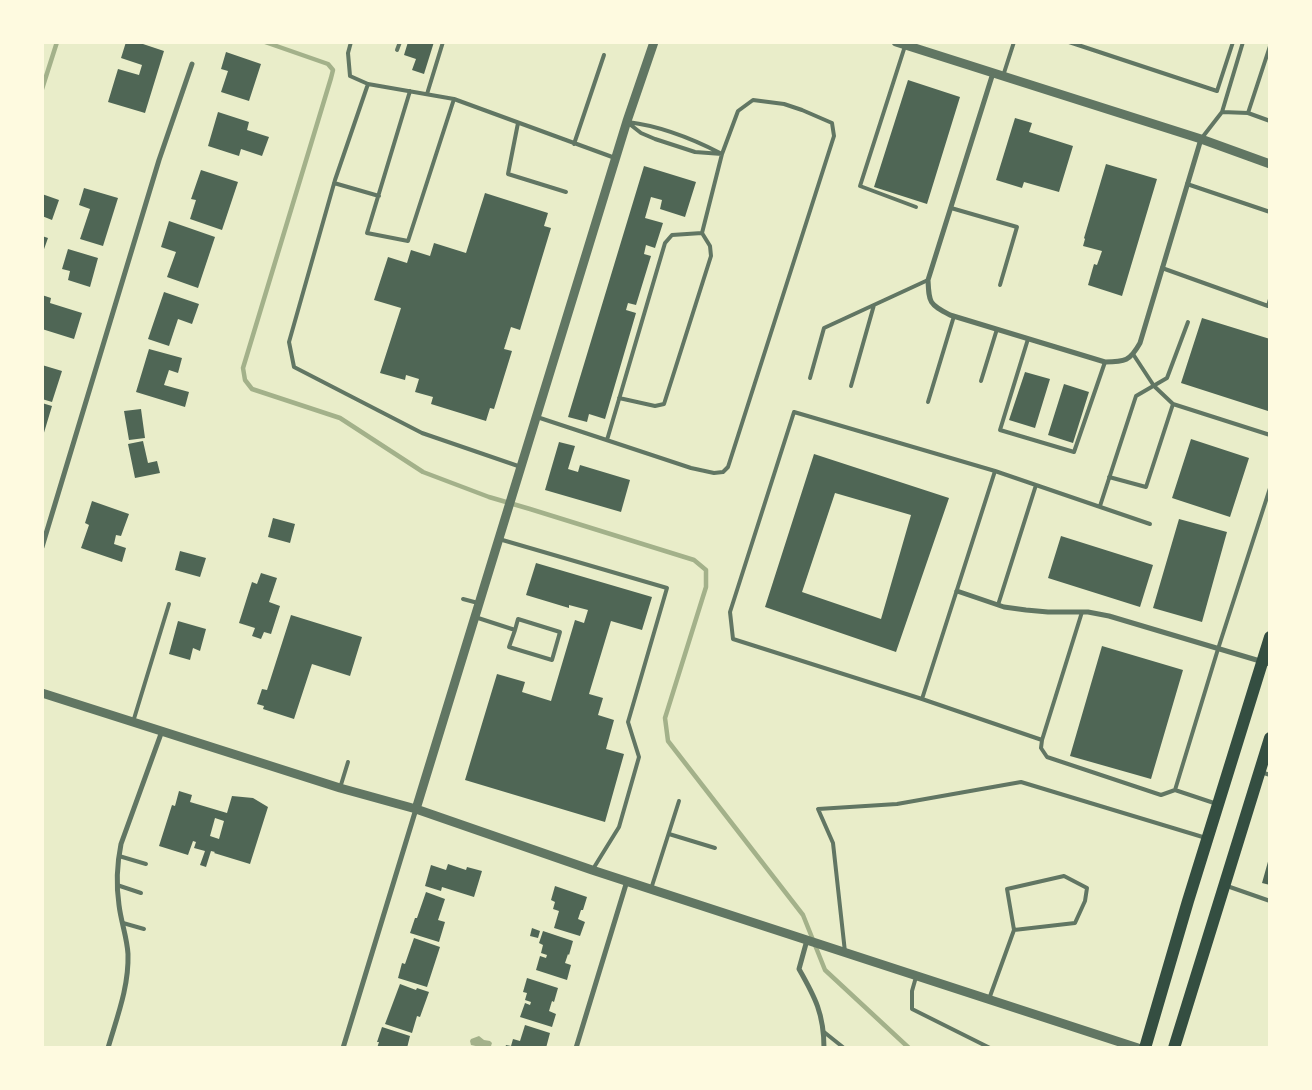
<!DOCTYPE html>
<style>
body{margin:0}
#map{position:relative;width:1312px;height:1090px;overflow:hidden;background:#e9edc9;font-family:Manrope,sans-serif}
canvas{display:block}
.frame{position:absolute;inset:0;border:44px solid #fefae0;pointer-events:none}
</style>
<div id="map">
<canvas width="1312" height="1090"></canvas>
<div class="frame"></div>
</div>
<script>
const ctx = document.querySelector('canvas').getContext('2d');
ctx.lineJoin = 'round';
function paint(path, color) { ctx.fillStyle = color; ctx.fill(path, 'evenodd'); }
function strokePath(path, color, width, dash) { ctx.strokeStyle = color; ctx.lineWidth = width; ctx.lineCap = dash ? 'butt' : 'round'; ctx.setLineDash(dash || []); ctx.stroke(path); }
paint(new Path2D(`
 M479,1036L484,1040L490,1041L492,1043L491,1046L480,1047L471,1045L470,1041L471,1039Z`), '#a3b18a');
strokePath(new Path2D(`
 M265,42L328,64L333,70L331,78L243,368L245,380L252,389L340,418L423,472L489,497L530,509L694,560L706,570V587L665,718L668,741L803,915L825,970L909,1048
 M42,89L57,42`), '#a3b18a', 4.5);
paint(new Path2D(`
 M126,42H137L164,51L145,113L108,102L118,69L139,75L142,65L121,58Z
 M408,42H434L424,74L412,70L416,59L404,55Z
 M226,52L261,64L249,101L221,92L228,71L221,69Z
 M908,80L960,97L927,204L874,187Z
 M218,112L249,122L247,130L269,137L262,156L241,149L239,156L208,146Z
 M1015,118L1032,123L1029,132L1073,146L1059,192L1024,182L1022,188L996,180Z
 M1106,164L1157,179L1122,296L1088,285L1094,264L1097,265L1102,251L1083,246L1085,239L1084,238Z
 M644,166L696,182L685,217L660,209L662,200L651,197L645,218L663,223L655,248L646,245L644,254L651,256L636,305L628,303L626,310L636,313L605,419L589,414L587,422L568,417Z
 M201,170L238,182L222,230L190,219L196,200L191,199Z
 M84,188L118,198L103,246L80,239L90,209L79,205Z
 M485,193L548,213L544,226L551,228L520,330L511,327L504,349L512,351L494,409L490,408L486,421L431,404L433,397L415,392L419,379L406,375L405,380L380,373L401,308L374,300L388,257L407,263L411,250L430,256L434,243L466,253Z
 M42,194L59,200L52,220L42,216Z
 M169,221L215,237L198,288L167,277L176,252L161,247Z
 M42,236L48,238L43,252H42Z
 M68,249L98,258L90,287L68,280L70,271L62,269Z
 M164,292L199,304L192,324L178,319L169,346L148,339Z
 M42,295L51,298L50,303L82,313L74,339L42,329Z
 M1202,318L1270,339V405L1268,411L1181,383Z
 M149,349L182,358L178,373L169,370L164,385L189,392L185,407L136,392Z
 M42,365L62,371L52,402L42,399Z
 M1025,372L1050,379L1035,428L1009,420Z
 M1064,384L1089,392L1073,443L1048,435Z
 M42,403L52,406L43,436H42Z
 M141,409L145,438L129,440L124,411Z
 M1191,439L1249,458L1230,517L1172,498Z
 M143,441L148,463L157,461L160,473L135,478L128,444Z
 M559,442L575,446L568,469L578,472L580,465L630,480L621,512L545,490Z
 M814,454L949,498L896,652L765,607ZM835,493L911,515L881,619L802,592Z
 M92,501L129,514L121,536L116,535L114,544L126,548L122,562L81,548L89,525L85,523Z
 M273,518L295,524L290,543L268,537Z
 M1179,519L1227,532L1202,622L1153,608Z
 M1061,536L1153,565L1140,607L1048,578Z
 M180,551L206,558L200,577L175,570Z
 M536,563L652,597L642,630L611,621L589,694L603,698L598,715L614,720L606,749L624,754L605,822L465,780L497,674L525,682L522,692L551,701L575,620L584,623L588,610L569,605V608L526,595Z
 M261,573L277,578L269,602L280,606L271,634L264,632L261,639L252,636L255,628L239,623L252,582L257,584Z
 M291,615L362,637L350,676L312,664L294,719L263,709L264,706L257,704L262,689L267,690Z
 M178,621L206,629L200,651L193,648L190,660L169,654Z
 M1102,646L1183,670L1151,779L1070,756Z
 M179,791L192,795L190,802L227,813L232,796L253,798L268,807L250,864L214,853L215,852L211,851L206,867L200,865L205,851L194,848L196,842L193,841L188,855L159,846L172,805L175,806ZM215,818L224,821L219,839L210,836Z
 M1269,858H1270V885L1262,883Z
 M448,864L466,870L467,867L482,871L474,897L442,887L441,891L425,886L431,865L446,870Z
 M555,886L587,897L583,910H581L578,919L585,922L580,936L554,928L559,911L553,909L555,902L551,900Z
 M426,892L445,899L438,920L445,922L439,942L410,933L415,918H417Z
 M532,928L540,931L538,938L530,936Z
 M543,931L573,941L569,955L568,954L565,963L571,965L567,980L536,970L540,956L546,958L547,955L541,953L543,945L539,943Z
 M414,938L440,947L427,987L398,978L402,963L405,964Z
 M527,978L558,988L554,1002L552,1001L549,1011L556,1014L552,1027L520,1017L525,1003L530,1005L531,1002L525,1000L527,993L523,992Z
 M400,984L416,990L417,988L429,992L420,1017L417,1016L412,1033L385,1024Z
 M525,1025L550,1033L546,1048L539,1046V1048H505L506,1045L511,1046L513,1039L520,1041Z
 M382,1027L410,1036L407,1048H377L379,1042H377Z`), '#4f6655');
strokePath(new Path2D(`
 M351,42L348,53L350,76L368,84
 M1069,42L1217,91L1233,42
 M905,46L860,186L916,207
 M397,50L400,42
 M1003,76L1014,42
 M410,91L367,233L408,241L454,99
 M427,94L443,42
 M1222,112L1243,42
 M1248,113L1270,46
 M627,122L641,133L655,139L695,152L722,154
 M628,122C660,126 691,138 720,153
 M518,123L508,174L566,192
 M1201,139L1222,112L1248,113L1270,121
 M574,144L604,55
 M334,183L379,196
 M1187,184L1270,212
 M951,208L1017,227L1000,285
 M1162,268L1268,306L1270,299
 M1028,339L1000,430L1074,452L1105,362
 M1133,354L1154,386L1173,404L1270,435
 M810,378L824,328L928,280
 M981,381L997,329
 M851,386L874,305
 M928,402L954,316
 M537,417L691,468L714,473L723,472L728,467L834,136L832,123L802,110L784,104L753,100L738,111L722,154L702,233L710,246L711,256L664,404L655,406L619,398
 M607,440L665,243L672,235L702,233
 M521,467L422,433L294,367L289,342L335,180L368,84L454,99L615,158
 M995,471L922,699L1042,740
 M1109,477L1146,487L1173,404
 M1100,506L1136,396L1167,378L1188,322
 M499,539L667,588L628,722L639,757L619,827L593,869
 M463,599L478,603
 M998,605L1036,485
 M1082,612L1042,740L1041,748L1047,757L1161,795L1175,790
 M475,617L515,630L518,619L560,632L552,660L509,647L515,630
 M922,699L733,639L730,612L794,412L995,471L1150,524
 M133,722L169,604
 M1261,772L1270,775
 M340,788L348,762
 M1217,804L1175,790L1218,649L1270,488
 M669,834L715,848
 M119,856L146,864
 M117,885L141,893
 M1227,886L1270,901
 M651,889L679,801
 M123,923L144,929
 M845,952L833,843L818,809L897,804L1021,782L1206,838
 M916,977L912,991V1009L990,1048
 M989,999L1014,930L1007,889L1064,876L1087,888L1085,901L1075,923L1014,930
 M824,1032L844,1048`), '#617663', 4);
strokePath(new Path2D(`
 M993,73L928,280C929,303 929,304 950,315L1105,362C1125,362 1130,361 1140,343L1201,139
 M42,547L159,160L192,64
 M957,591L1004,607L1026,610L1048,612H1088L1109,616L1270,664
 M807,940L799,969C815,997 824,1014 824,1048
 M108,1048C117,1017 129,987 128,954C127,937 121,922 119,905C116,885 117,864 121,844L162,731
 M343,1048L416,809
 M576,1048L627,881`), '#617663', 5);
strokePath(new Path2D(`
 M896,42L1201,139L1270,164
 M42,693L340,788L416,809L592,870L1138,1048
 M416,809L627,121L654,42`), '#617663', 9);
strokePath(new Path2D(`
 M1145,1048L1188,901L1270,637
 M1174,1048L1270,738`), '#344e41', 12);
</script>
